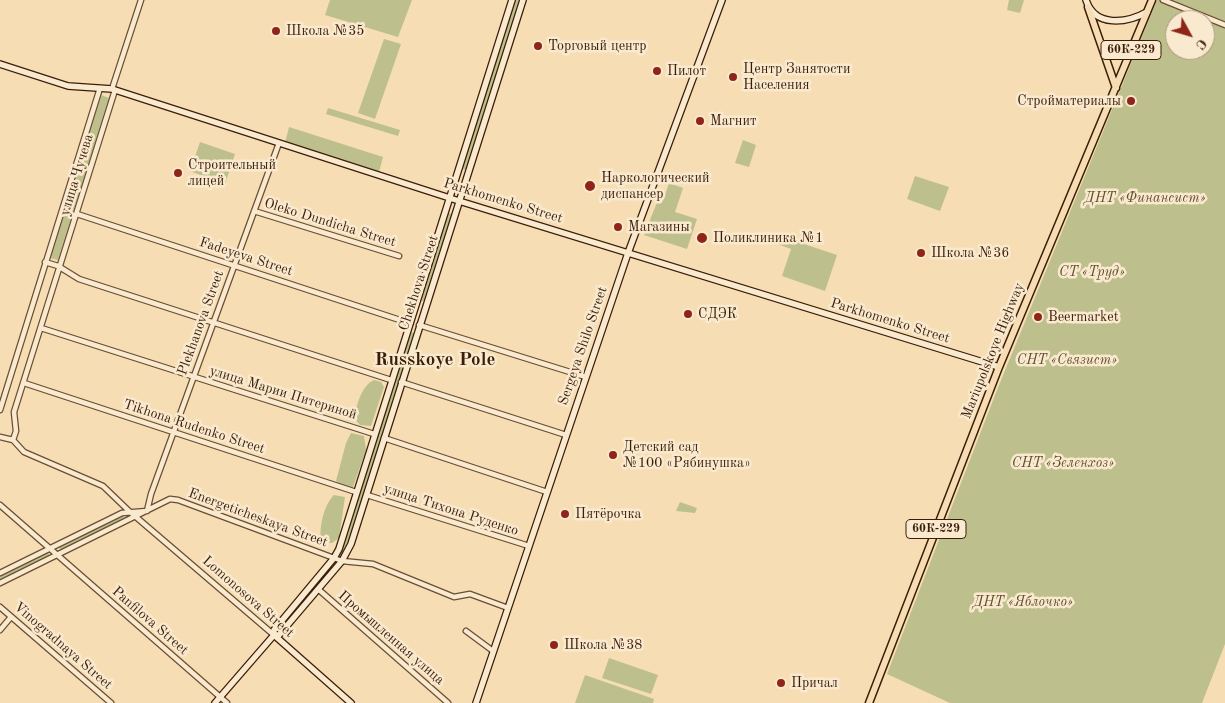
<!DOCTYPE html>
<meta charset="utf-8">
<style>
body{margin:0}
#map{position:relative;width:1225px;height:703px;overflow:hidden;background:#f6ddb4;font-family:"Old Standard TT",serif}
canvas{display:block}
.north{position:absolute;left:1165px;top:10px;width:50px;height:50px;box-sizing:border-box;background:#f9e9ce;border:1px solid #ad977e;border-radius:50%;rotate:129deg;font-size:14px;font-weight:700;line-height:20px;text-align:center;color:#3b1d07}
.north::after{content:'';display:block;margin:auto;width:18px;height:22px;background:#8f2418;clip-path:polygon(50% 0,100% 100%,50% 72%,0 100%)}
</style>
<div id="map">
<canvas width="1225" height="703"></canvas>
<div class="north">С</div>
</div>
<script>
const ctx = document.querySelector('canvas').getContext('2d');
ctx.lineJoin = 'round';
function paint(path, color) { ctx.fillStyle = color; ctx.fill(path, 'evenodd'); }
function strokePath(path, color, width, dash) { ctx.strokeStyle = color; ctx.lineWidth = width; ctx.lineCap = dash ? 'butt' : 'round'; ctx.setLineDash(dash || []); ctx.stroke(path); }
function write(font, color, halo, rows, align = 'center') {
  ctx.font = font + ' "Old Standard TT",serif'; ctx.lineWidth = 5; ctx.setLineDash([]); ctx.textBaseline = 'middle'; ctx.strokeStyle = halo; ctx.fillStyle = color; for (const [text, x, y, turn = 0] of rows) {
    ctx.save(); ctx.translate(x, y); ctx.rotate((+turn || 0) * Math.PI / 180); ctx.textAlign = isNaN(turn) ? turn : align; if (halo) ctx.strokeText(text, 0, 0); ctx.fillText(text, 0, 0); ctx.restore();
  }
}
paint(new Path2D(`
 M330,0H412L398,37L325,15Z
 M514,0H521L466,170L461,168Z
 M1009,0H1024L1020,13L1007,10Z
 M1157,0H1225V644L1202,703H950L887,674L997,390ZM1175,20H1205V50H1175Z
 M384,39L401,44L375,119L358,113Z
 M101,95L109,98L58,260L50,258Z
 M328,108L400,130L398,136L326,114Z
 M289,127L383,157L379,172L285,143Z
 M743,140L756,145L749,167L735,163Z
 M200,142L235,154L225,184L190,171Z
 M915,176L949,187L940,211L907,199Z
 M669,183L683,188L675,212L697,219L687,249L644,235L658,200L663,201Z
 M448,213L452,214L424,301L419,300Z
 M774,234L837,255L825,291L782,276L791,249L772,242Z
 M410,332L414,333L349,544L341,556H339Z
 M374,380L381,382L384,387L371,426L360,425L354,418C357,405 361,386 374,380Z
 M351,433L364,436L366,450L353,487L347,489L336,481L346,443Z
 M334,495L345,497L339,538L332,543H325L321,541C319,526 324,505 334,495Z
 M680,502L697,508L695,513L676,511Z
 M123,515L125,519L61,551L59,547Z
 M48,552L50,556L0,580V575Z
 M330,567L333,569L283,626L281,624Z
 M609,658L658,675L651,694L602,678Z
 M585,675L654,699L653,703H575Z`), '#bdc08c');
const street = new Path2D(`
 M1163,0L1225,25
 M112,89L141,0
 M254,211L399,256
 M77,214L409,323
 M45,262L58,266L79,279L391,380
 M419,325L586,377
 M41,328L374,434
 M401,382L566,435
 M24,383L356,492
 M0,410L100,88
 M0,437L13,440L24,452L103,486L129,511L274,635
 M384,438L547,492
 M13,440L16,431L14,412L115,90
 M367,495L529,546
 M0,505L227,703
 M0,573L122,513L147,511L151,494L279,143
 M0,583L170,499L178,500L342,561L373,564L454,597L470,594L508,608
 M318,589L448,703
 M0,607L111,703
 M0,630L11,617
 M466,631L493,651`);
const secondary = new Path2D(`
 M1086,0C1095,28 1127,23 1147,12
 M0,64L68,86L112,89L459,201L999,367
 M274,635H279L342,561L351,544L523,0
 M274,635L351,703
 M215,703L274,635V630L334,558L339,549L512,0
 M476,703L628,253L722,0`);
const primary = new Path2D(`
 M1088,7L1116,88
 M869,703L999,367L1152,0`);
strokePath(street, '#6a4d32', 7);
strokePath(secondary, '#3b1d07', 8);
strokePath(primary, '#3b1d07', 9);
strokePath(street, '#f9e9ce', 4.5);
strokePath(secondary, '#f9e9ce', 5.5);
strokePath(primary, '#f6ddb4', 6);
for (const [x, y, r, color] of [
 [276,31,5,"#8f2418"],
 [538,46,5,"#8f2418"],
 [657,71,5,"#8f2418"],
 [733,77,5,"#8f2418"],
 [1131,101,5,"#8f2418"],
 [700,121,5,"#8f2418"],
 [178,173,5,"#8f2418"],
 [590,186,6,"#8f2418"],
 [618,227,5,"#8f2418"],
 [702,238,6,"#8f2418"],
 [921,253,5,"#8f2418"],
 [688,314,5,"#8f2418"],
 [1038,317,5,"#8f2418"],
 [613,455,5,"#8f2418"],
 [565,514,5,"#8f2418"],
 [554,645,5,"#8f2418"],
 [781,683,5,"#8f2418"]
]) { const dot = new Path2D(); dot.arc(x, y, r, 0, 2 * Math.PI); ctx.fillStyle = color; ctx.fill(dot); strokePath(dot, '#f9e9ce', 2); }
for (const [x, y, w] of [
 [1131,50,60],
 [936,529,60]
]) { const box = new Path2D(); box.roundRect(x - w / 2, y - 9.5, w, 19, 4); ctx.fillStyle = '#f9e9ce'; ctx.fill(box); strokePath(box, '#3b1d07', 1); }
write('bold 12px', '#3b1d07', null, [
 ["60К-229",1131,50],
 ["60К-229",936,529]
]);
write('14px', '#3b1d07', '#f9e9ce', [
 ["Школа №35",286,31],
 ["Торговый центр",548,46],
 ["Центр Занятости",743,69],
 ["Населения",743,85],
 ["Пилот",667,71],
 ["Стройматериалы",1121,101,"right"],
 ["Магнит",710,121],
 ["Строительный",188,165],
 ["лицей",188,181],
 ["Наркологический",601,178],
 ["диспансер",601,194],
 ["Магазины",628,227],
 ["Поликлиника №1",713,238],
 ["Школа №36",931,253],
 ["СДЭК",698,314],
 ["Beermarket",1048,317],
 ["Детский сад",623,447],
 ["№100 «Рябинушка»",623,463],
 ["Пятёрочка",575,514],
 ["Школа №38",564,645],
 ["Причал",791,683]
], 'left');
write('14px', '#3b1d07', '#f9e9ce', [
 ["улица Чучева",77,175,-73],
 ["Parkhomenko Street",503,201,17],
 ["Oleko Dundicha Street",330,223,17],
 ["Fadeyeva Street",246,257,18],
 ["Chekhova Street",419,283,-72],
 ["Parkhomenko Street",890,321,17],
 ["Plekhanova Street",201,323,-70],
 ["Sergeya Shilo Street",583,346,-71],
 ["Mariupolskoye Highway",993,351,-68],
 ["улица Марии Питериной",283,393,17],
 ["Tikhona Rudenko Street",194,427,18],
 ["улица Тихона Руденко",451,510,18],
 ["Energeticheskaya Street",258,518,20],
 ["Lomonosova Street",248,597,41],
 ["Panfilova Street",150,621,41],
 ["Промышленная улица",391,638,41],
 ["Vinogradnaya Street",63,646,41]
]);
write('italic 14px', '#624e2f', '#f9e9ce', [
 ["ДНТ «Финансист»",1145,198],
 ["СТ «Труд»",1092,272],
 ["СНТ «Связист»",1067,360],
 ["СНТ «Зеленхоз»",1063,463],
 ["ДНТ «Яблочко»",1023,602]
]);
write('bold 19px', '#3b1d07', '#f9e9ce', [
 ["Russkoye Pole",435,360]
]);
</script>
